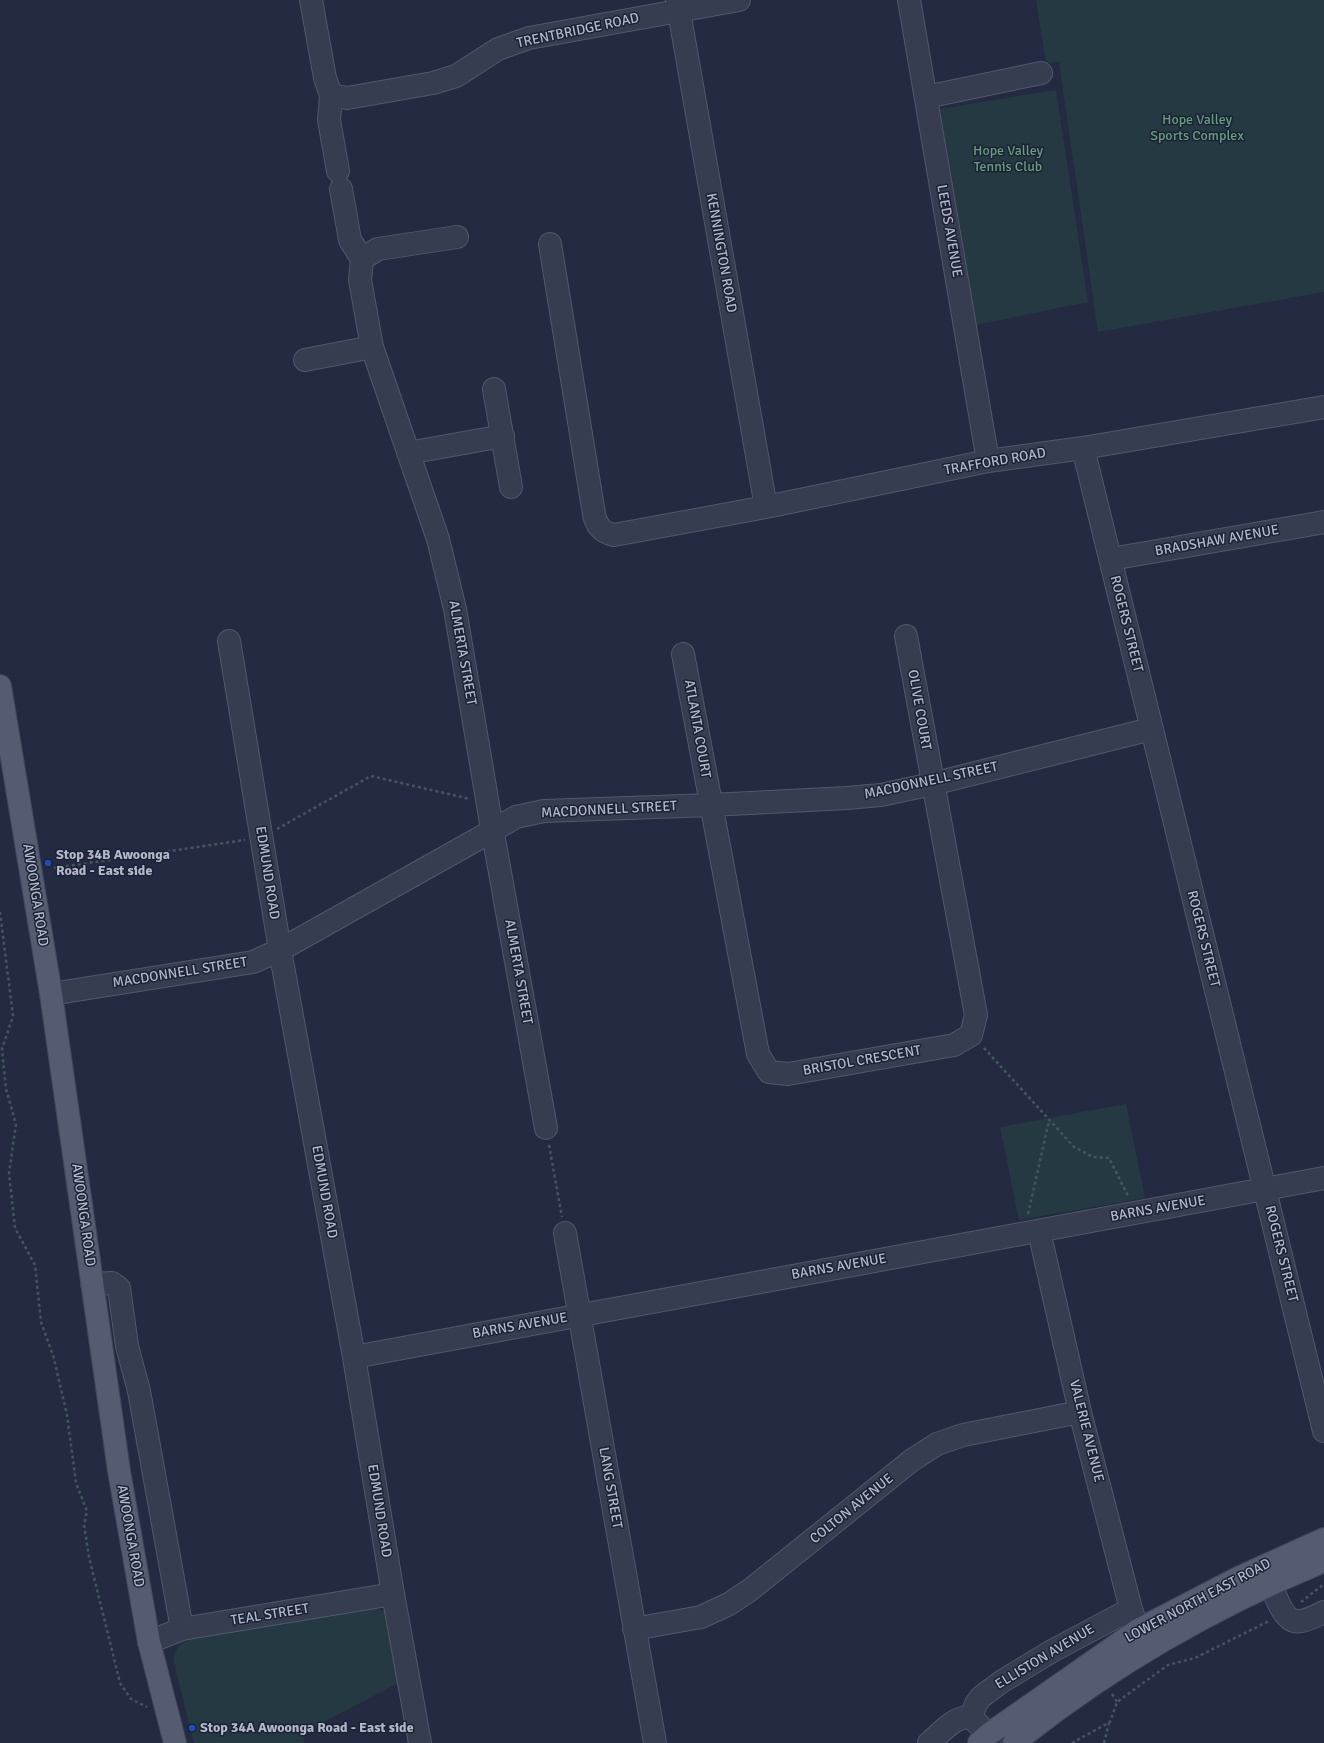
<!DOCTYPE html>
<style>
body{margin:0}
canvas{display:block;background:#232a41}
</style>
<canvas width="1324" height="1743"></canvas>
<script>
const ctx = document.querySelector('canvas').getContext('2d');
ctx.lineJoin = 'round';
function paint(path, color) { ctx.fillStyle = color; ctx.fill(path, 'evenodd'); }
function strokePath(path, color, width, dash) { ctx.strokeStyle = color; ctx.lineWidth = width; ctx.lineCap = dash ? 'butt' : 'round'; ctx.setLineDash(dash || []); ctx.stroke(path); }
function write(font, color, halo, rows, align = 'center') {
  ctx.font = font + ' Signika,sans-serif'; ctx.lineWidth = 3; ctx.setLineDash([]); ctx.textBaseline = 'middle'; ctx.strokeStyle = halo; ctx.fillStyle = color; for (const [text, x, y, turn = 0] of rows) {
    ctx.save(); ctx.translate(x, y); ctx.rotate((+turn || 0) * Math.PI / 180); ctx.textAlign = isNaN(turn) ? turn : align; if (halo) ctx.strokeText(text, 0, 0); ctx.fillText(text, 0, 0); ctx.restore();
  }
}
paint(new Path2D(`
 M1036,0H1324V292L1098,332L1059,62L1046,63Z
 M1056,90L1088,302L976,325L940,109Z
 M1126,1104L1145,1198L1019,1220L1000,1127Z
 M370,1608L384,1611L390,1618L400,1682L303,1733L304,1743H194L173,1659L178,1646L192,1638Z`), '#253942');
const minor = new Path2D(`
 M311,0L325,78L331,95L329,120L338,171
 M677,0L766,507
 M909,0L988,461
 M331,95L347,98L433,83L456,76L498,49L529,38L739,0
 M926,97L1041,73
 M341,189L350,240L362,259L360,280L372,347L438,539L455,609L490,817L546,1128
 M550,244L594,514C596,526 602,532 614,535L766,507L988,461L1083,448L1324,407
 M362,259L378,249L457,237
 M305,360L372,347
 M494,389L511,487
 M1083,448L1324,1431
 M408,453L503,436
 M1111,559L1324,522
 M229,641L280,950L354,1357L393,1594L420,1743
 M683,654L758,1054L769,1072L788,1074L954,1045L971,1035L976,1015L906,636
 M51,994L253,962L280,950L492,831L516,817L544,811L711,805L847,798L881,795L932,784L1151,729
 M1039,1231L1080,1412L1131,1609L1138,1630
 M565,1233L655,1743
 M92,1284L112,1283L119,1288L127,1346L139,1391L182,1629
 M354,1357L1324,1178
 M1271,1585C1276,1596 1284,1625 1301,1621C1309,1620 1317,1615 1324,1612
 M634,1629L701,1617L729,1604L750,1590L912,1460L937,1444L963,1435L1080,1412
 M149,1642L182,1629L393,1594
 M971,1717L976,1704L981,1697L1001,1682L1052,1651L1131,1609
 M929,1743C941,1733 954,1716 971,1717L997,1743`);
const major = new Path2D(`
 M0,686L51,994L119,1471L149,1642L175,1743
 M979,1743L989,1734L1138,1630L1238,1578L1324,1539
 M1014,1743C1107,1668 1213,1607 1324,1561`);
strokePath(minor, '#52586b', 24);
strokePath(major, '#40465a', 24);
strokePath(new Path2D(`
 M277,829L371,776L470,799
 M54,868L245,840
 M0,912L13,1016L2,1049L6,1089L16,1124L9,1173L15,1228L35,1265L41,1322L53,1355L67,1415L76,1483L87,1511L84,1525L89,1557L120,1683L131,1699L147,1707
 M984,1048L1074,1147L1093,1157L1109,1158L1128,1196
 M549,1145L562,1217
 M1028,1214L1049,1121
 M1301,1602L1324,1584
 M1112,1694L1117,1702
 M1072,1743L1110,1722L1117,1702L1168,1665L1195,1658L1269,1621
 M1104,1743L1109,1723`), '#43565f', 2.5, [3, 3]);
strokePath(minor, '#373d51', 22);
strokePath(major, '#555b71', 22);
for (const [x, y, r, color] of [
 [48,863,4,"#1a4fb4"],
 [192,1728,4,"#1a4fb4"]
]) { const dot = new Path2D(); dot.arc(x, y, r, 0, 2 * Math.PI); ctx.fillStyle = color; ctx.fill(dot); strokePath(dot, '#1c2236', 1.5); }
write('14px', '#b3b8cb', '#1c2236', [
 ["TRENTBRIDGE ROAD",578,31,-12],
 ["LEEDS AVENUE",949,231,80],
 ["KENNINGTON ROAD",721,253,80],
 ["TRAFFORD ROAD",995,462,-10],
 ["BRADSHAW AVENUE",1217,541,-10],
 ["ROGERS STREET",1126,624,76],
 ["ALMERTA STREET",462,653,80],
 ["OLIVE COURT",919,710,80],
 ["ATLANTA COURT",697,729,80],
 ["MACDONNELL STREET",931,781,-12],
 ["MACDONNELL STREET",609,810,-3],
 ["EDMUND ROAD",267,873,81],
 ["AWOONGA ROAD",35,895,81],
 ["ROGERS STREET",1203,939,76],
 ["ALMERTA STREET",518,972,80],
 ["MACDONNELL STREET",180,973,-9],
 ["BRISTOL CRESCENT",862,1061,-10],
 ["EDMUND ROAD",324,1192,80],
 ["BARNS AVENUE",1158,1209,-10],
 ["AWOONGA ROAD",83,1215,82],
 ["ROGERS STREET",1281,1254,76],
 ["BARNS AVENUE",839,1267,-10],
 ["BARNS AVENUE",520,1326,-10],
 ["VALERIE AVENUE",1086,1431,76],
 ["LANG STREET",610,1488,80],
 ["COLTON AVENUE",852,1509,-39],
 ["EDMUND ROAD",379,1511,81],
 ["AWOONGA ROAD",130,1536,80],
 ["LOWER NORTH EAST ROAD",1198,1601,-28],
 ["TEAL STREET",270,1615,-9],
 ["ELLISTON AVENUE",1045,1657,-31]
]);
write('14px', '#689e7f', '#1c2236', [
 ["Hope Valley",1197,120],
 ["Sports Complex",1197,136],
 ["Hope Valley",1008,151],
 ["Tennis Club",1008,167]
]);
write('bold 14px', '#b3b8cb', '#1c2236', [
 ["Stop 34B Awoonga",56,855],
 ["Road - East side",56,871],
 ["Stop 34A Awoonga Road - East side",200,1728]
], 'left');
</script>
